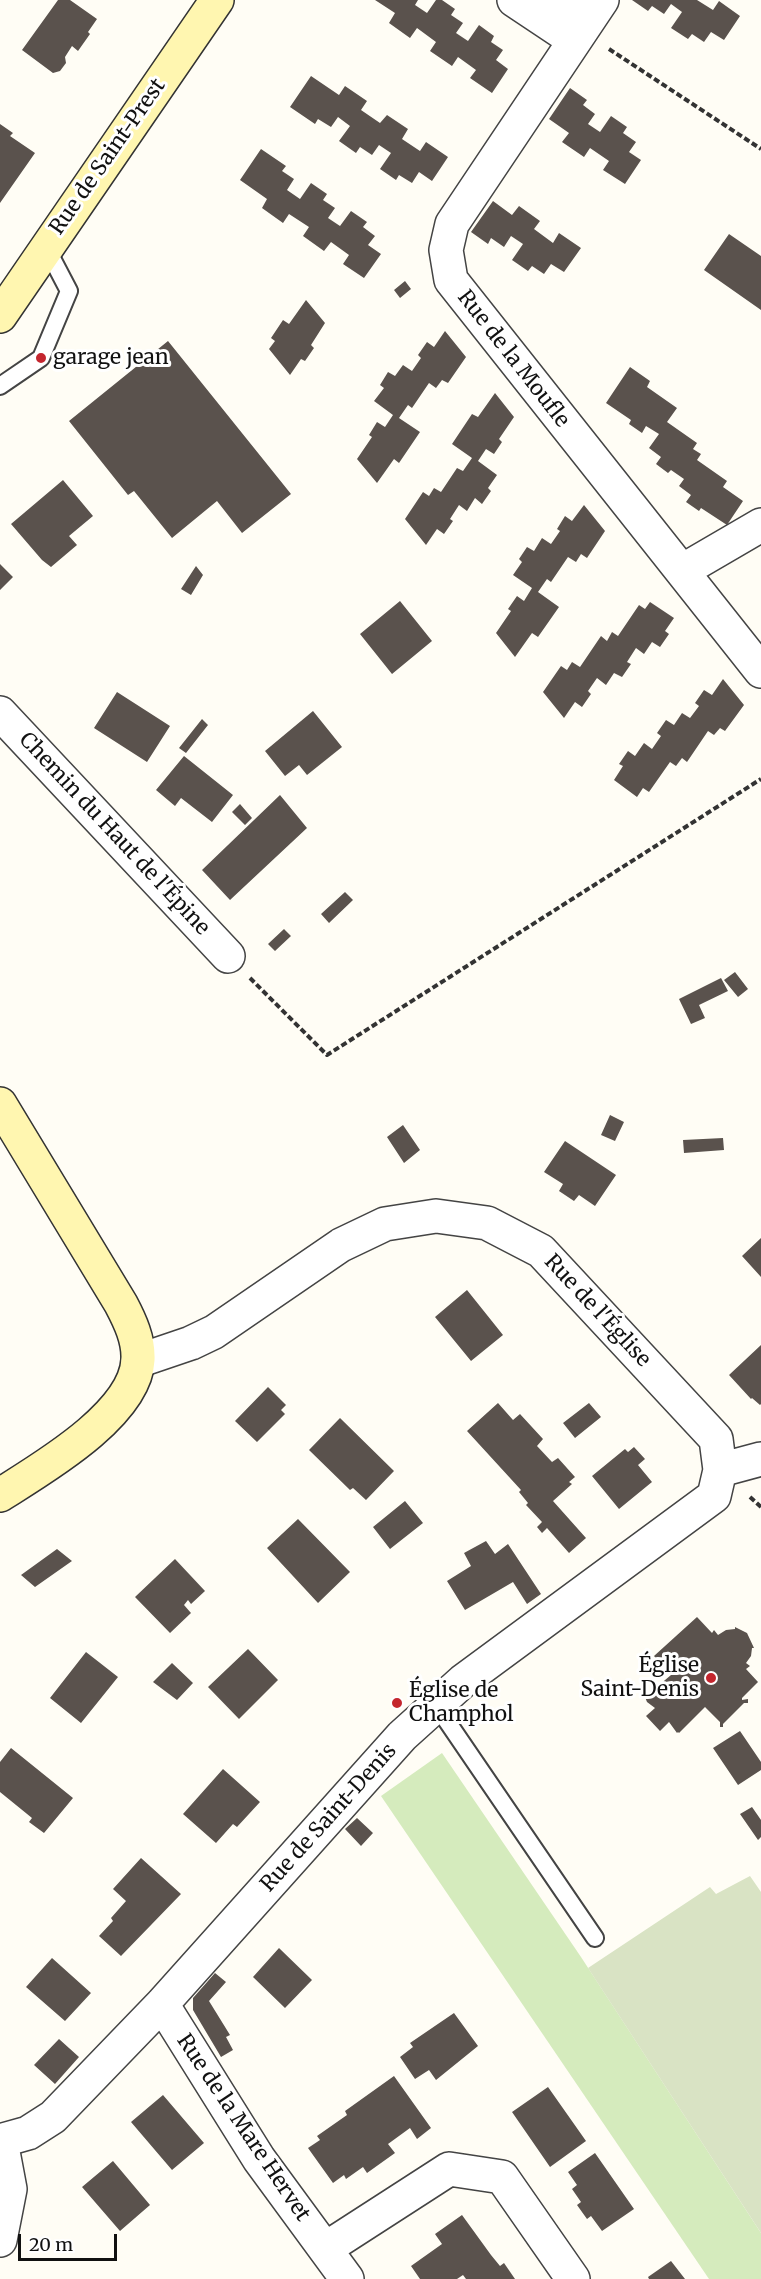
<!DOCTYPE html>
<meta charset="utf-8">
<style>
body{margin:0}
#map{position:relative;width:761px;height:2279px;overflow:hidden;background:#fffdf5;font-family:Merriweather,serif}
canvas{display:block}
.scale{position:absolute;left:18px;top:2234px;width:99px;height:27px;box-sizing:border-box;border:3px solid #111;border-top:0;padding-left:8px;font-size:18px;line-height:21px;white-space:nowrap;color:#111;-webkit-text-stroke:4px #fff;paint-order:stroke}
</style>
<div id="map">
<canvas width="761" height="2279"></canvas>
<div class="scale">20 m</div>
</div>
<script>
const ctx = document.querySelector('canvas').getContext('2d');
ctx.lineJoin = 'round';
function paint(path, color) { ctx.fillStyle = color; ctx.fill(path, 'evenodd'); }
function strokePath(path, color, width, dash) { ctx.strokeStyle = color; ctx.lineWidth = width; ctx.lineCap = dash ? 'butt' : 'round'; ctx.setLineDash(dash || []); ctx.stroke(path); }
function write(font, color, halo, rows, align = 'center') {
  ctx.font = font + ' Merriweather,serif'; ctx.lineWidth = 6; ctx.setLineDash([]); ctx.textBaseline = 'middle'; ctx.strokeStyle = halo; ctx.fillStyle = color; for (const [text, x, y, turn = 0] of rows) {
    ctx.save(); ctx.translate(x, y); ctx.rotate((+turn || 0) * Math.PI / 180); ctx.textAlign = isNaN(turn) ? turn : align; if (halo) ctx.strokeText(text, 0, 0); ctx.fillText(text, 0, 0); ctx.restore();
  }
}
paint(new Path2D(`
 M442,1753L581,1957L761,2233V2279H709L381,1796Z`), '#d5ebbd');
paint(new Path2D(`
 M750,1876L761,1892V2233L588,1968L710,1887L716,1894Z`), '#d9e3c4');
paint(new Path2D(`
 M58,0H70L97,19L88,32L90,34L78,51L72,46L65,57L66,63L60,71L53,73L22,50Z
 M375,0H418L415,5L427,13L436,0H442L455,9L451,15L463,23L456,33L468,41L479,25L494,36L491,42L503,50L496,60L508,69L492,93L470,78L476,70L458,57L452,66L430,51L436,42L417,28L410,38L389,23L395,13Z
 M632,0H697L713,10L719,1L740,16L724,40L711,32L704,42L692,34L688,39L671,28L682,12L671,4L664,14L652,6L648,11Z
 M311,76L339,95L345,86L367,101L361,110L380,123L387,115L408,129L402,139L420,151L426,142L448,157L432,181L419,172L412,183L399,175L396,180L380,169L391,153L379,145L372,155L360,147L356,153L339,141L350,126L338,117L331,127L318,119L315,124L290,107Z
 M570,88L587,100L583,105L595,114L588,124L600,132L611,116L627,127L623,133L636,142L629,152L641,160L625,184L603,170L609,161L590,148L584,157L562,142L569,133L549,119Z
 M0,124L13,133L10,136L35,153L0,203Z
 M261,149L286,166L282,171L294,179L287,190L300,199L311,183L327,194L323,200L335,208L328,218L340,226L351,211L367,222L363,227L375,236L368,245L381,254L364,278L343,264L349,255L331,242L324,251L303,236L309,227L289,214L283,223L262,208L267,199L240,180Z
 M493,201L512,215L519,206L540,221L534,229L553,243L559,233L581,248L564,272L551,264L544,274L532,266L528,271L512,260L523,244L511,236L504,247L491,238L488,244L471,232Z
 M729,234L761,256V310L704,270Z
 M405,281L411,289L400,298L394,290Z
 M306,300L325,323L311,345L314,348L305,361L301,359L290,375L269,349L275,341L271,338L283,320L289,324Z
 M445,331L466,357L448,383L442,380L436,388L429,383L412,408L408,405L399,418L420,432L399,463L394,459L377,483L357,459L372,437L369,435L377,422L385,427L393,415L374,401L384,388L380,385L388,372L395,376L403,365L412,371L421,358L418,355L427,342L434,347Z
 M168,341L291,494L242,533L217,501L172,538L134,491L128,495L69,421Z
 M630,367L650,381L647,387L677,408L667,422L697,443L693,449L701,454L697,460L727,481L723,487L743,501L727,525L701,508L699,511L686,502L691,495L679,486L684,479L671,470L668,473L656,464L661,457L649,448L659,434L646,426L642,433L629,424L631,420L606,403Z
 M495,393L514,417L499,439L502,442L494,454L486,449L478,461L497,475L488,488L491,491L482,504L475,498L467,511L459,505L450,519L453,521L444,534L437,529L426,545L405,519L423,492L429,496L434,488L441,492L457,468L463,471L472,458L452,444L472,414L478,417Z
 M63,480L93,516L69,536L77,545L51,567L42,560L11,524Z
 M584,505L605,531L587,558L581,554L576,562L568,557L551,582L547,579L538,592L559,607L538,637L532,633L515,657L496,633L511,611L508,609L517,596L524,601L532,588L513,575L522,562L519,559L527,547L534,551L542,538L551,544L560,531L557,529L565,516L572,521Z
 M0,564L13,577L0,590Z
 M196,566L203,575L191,595L181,589Z
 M400,601L432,641L392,674L360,634Z
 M650,602L674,618L665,631L669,634L660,647L652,642L644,654L636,648L627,662L631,664L622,677L614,673L606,685L597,678L588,691L591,694L582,707L575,702L564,718L543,692L561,666L567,670L572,662L580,667L601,636L607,641L612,632L618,636L639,605L645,609Z
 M723,679L744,705L725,731L720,728L714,735L708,731L687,762L682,758L676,766L670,762L649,792L643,788L637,797L614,780L623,766L619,764L628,751L635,756L644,743L652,749L661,736L657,733L666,720L674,725L682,713L690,718L699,706L695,703L704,690L712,695Z
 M117,692L170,726L147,762L94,728Z
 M313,711L342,747L307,775L299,765L285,776L265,751Z
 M202,719L208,725L186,753L179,748Z
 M184,756L233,795L212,822L181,798L175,806L156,790Z
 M280,795L307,828L230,900L202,870Z
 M240,804L252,818L245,825L232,812Z
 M345,892L353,900L329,923L321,914Z
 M284,929L291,936L275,951L268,944Z
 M735,972L748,989L738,997L724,980Z
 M721,978L728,991L699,1005L705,1018L691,1024L679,999Z
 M610,1115L624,1122L615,1141L601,1135Z
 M403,1125L420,1150L404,1163L387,1137Z
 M723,1138L724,1150L684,1153L683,1140Z
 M565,1141L616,1175L595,1206L579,1195L574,1201L559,1191L563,1184L544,1172Z
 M761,1238V1277L742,1256Z
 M467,1290L503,1335L471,1361L435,1317Z
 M761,1345V1404L760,1405L752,1398L751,1399L729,1375Z
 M268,1387L286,1405L281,1410L285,1414L257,1442L235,1421Z
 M498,1403L513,1420L520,1414L543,1439L537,1446L552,1462L558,1458L575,1477L569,1482L572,1484L553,1501L586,1538L569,1553L547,1528L542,1533L537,1527L542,1522L526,1505L528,1503L519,1492L521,1490L467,1431Z
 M589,1403L601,1417L575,1438L563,1423Z
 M340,1418L394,1471L366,1500L353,1488L350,1490L309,1450Z
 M634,1447L645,1459L638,1465L652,1482L619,1509L592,1476L625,1449L628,1452Z
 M405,1501L423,1523L390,1549L373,1527Z
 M298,1519L350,1572L318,1603L267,1548Z
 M486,1541L495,1554L508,1544L541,1594L527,1604L513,1582L465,1610L447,1581L471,1566L464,1553Z
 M57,1549L72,1561L35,1587L21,1575Z
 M175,1559L205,1591L191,1604L188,1600L184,1605L191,1613L170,1633L135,1597Z
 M697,1617L712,1633L714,1630L718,1635L726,1630L735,1629V1627L747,1633L754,1648H752L751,1656L746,1663L750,1666L746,1669L758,1682L742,1698V1700L748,1699V1703H744L723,1724V1727H720V1722L705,1707L679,1733L678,1732L677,1733L669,1722L660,1731L646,1716L655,1708L647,1702L645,1697L671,1675L654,1656Z
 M248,1649L278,1680L239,1719L208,1687Z
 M86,1652L118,1677L81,1723L50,1698Z
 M172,1663L193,1683L177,1700L153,1682Z
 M740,1731L761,1762V1770L738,1785L713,1748Z
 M11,1748L73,1798L44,1833L29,1822L32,1818L0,1792V1762Z
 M223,1769L260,1802L237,1827L233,1824L216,1843L183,1814Z
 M752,1807L761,1820V1837L758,1840L740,1814Z
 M357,1818L373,1833L361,1846L345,1829Z
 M141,1858L181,1894L121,1956L99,1936L113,1921L111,1918L126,1901L113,1889Z
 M279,1948L312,1980L285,2008L253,1977Z
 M52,1958L91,1993L65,2021L26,1987Z
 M215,1973L226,1982L209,2001L230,2035L226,2037L233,2050L221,2057L193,2010V1998Z
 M454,2013L478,2046L436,2080L429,2070L415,2079L400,2057L413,2047L410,2043Z
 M59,2039L79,2057L55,2084L34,2065Z
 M394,2076L431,2128L417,2139L410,2128L388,2144L395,2153L367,2173L363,2167L346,2179L344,2175L333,2183L308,2148L320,2140L317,2136L347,2115L345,2111Z
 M548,2087L586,2141L550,2167L512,2112Z
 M163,2095L204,2143L172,2170L131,2122Z
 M595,2153L634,2209L602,2231L591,2216L587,2219L577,2205L581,2202L572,2189L577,2185L568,2172Z
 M113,2161L150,2205L120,2231L82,2187Z
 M462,2215L491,2255L500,2266L504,2263L515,2279H466L463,2275L457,2279H420L411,2266L442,2244L435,2234Z
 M671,2261L685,2279H649L648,2277Z`), '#5a524d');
const lane = new Path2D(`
 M0,386L41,358L69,291L46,247
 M436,1705L595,1938`);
const street = new Path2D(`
 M514,0L574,40
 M557,0L588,21
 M602,0L452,224L446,250L451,280L761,671
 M682,571L761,525
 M0,713L228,956
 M720,1470L761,1459
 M162,2004L259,2159L347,2279
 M0,2141L28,2133L53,2117L162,2004L402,1736L463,1681L714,1496L720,1470L716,1439L541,1251L487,1223L436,1216L385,1224L341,1245L214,1332L191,1343L138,1361
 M0,2240L10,2189L1,2141
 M325,2249L449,2169L502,2177L573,2279`);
const secondary = new Path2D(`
 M0,316L217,0
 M0,1104L121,1304C130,1321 139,1340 138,1360C135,1415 41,1469 0,1495`);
strokePath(lane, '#444', 20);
strokePath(street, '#444', 36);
strokePath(secondary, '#333', 36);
strokePath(new Path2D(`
 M609,49L761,149
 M250,978L327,1055L761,779
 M750,1497L761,1507`), '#333', 4, [6, 3]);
strokePath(lane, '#fff', 16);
strokePath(street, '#fff', 33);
strokePath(secondary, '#fff6b0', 33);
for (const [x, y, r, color] of [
 [41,358,6,"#c4262e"],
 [711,1678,6,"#c4262e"],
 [397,1703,6,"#c4262e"]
]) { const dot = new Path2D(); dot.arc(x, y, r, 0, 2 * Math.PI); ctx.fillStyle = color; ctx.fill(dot); strokePath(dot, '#fff', 2); }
write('21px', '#111', '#fff', [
 ["Rue de Saint-Prest",108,157,-55],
 ["Rue de la Moufle",513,359,52],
 ["Chemin du Haut de l'Épine",114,834,47],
 ["Rue de l'Église",597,1311,47],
 ["Rue de Saint-Denis",329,1818,-48],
 ["Rue de la Mare Hervet",243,2128,56]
]);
write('21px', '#111', '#fff', [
 ["garage jean",53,358],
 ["Église",699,1666,"right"],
 ["Saint-Denis",699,1690,"right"],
 ["Église de",409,1691],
 ["Champhol",409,1715]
], 'left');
</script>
